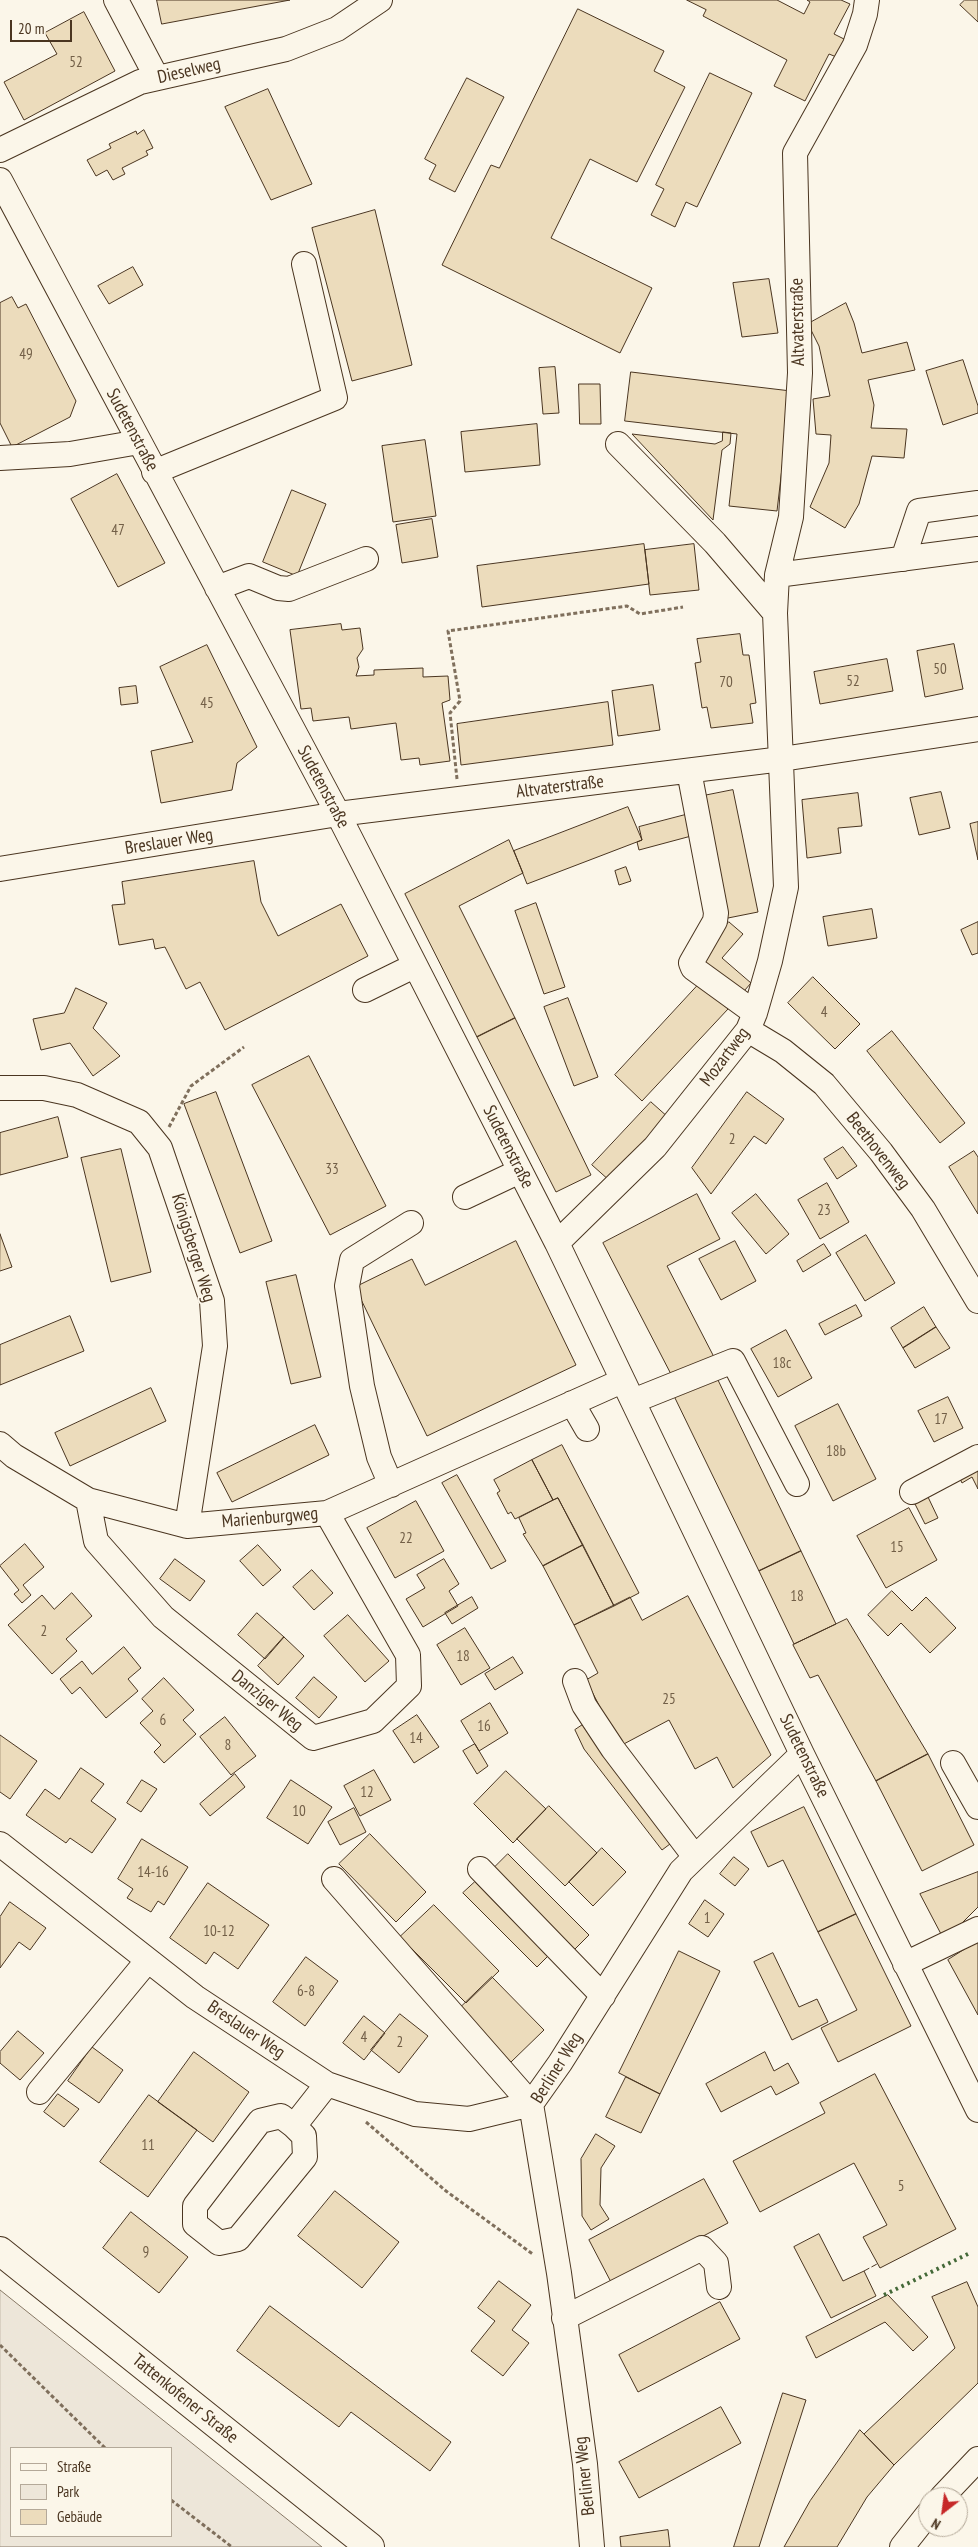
<!DOCTYPE html>
<meta charset="utf-8">
<style>
body{margin:0}
#map{position:relative;width:978px;height:2547px;overflow:hidden;background:#fbf6e9;font-family:"PT Sans Narrow",sans-serif}
canvas{display:block}
.legend{position:absolute;left:10px;top:2447px;width:162px;height:90px;box-sizing:border-box;background:#fbf6e9;border:1px solid #b4a999;margin:0;padding:6px 9px;list-style:none;font-size:15px;color:#4a3520}
.legend li{display:flex;align-items:center;gap:10px;height:25px}
.legend b{width:25px;border:1px solid #b4a999}
.north{position:absolute;left:918px;top:2487px;width:50px;height:50px;box-sizing:border-box;background:#fbf6e9;border:1px solid #b4a999;border-radius:50%;rotate:210deg;font-size:14px;font-weight:700;line-height:20px;text-align:center;color:#4a3520}
.north::after{content:'';display:block;margin:auto;width:18px;height:22px;background:#c62828;clip-path:polygon(50% 0,100% 100%,50% 72%,0 100%)}
.scale{position:absolute;left:10px;top:20px;width:62px;height:22px;box-sizing:border-box;border:2px solid #4a3520;border-top:0;padding-left:6px;font-size:15px;line-height:18px;white-space:nowrap;color:#4a3520;-webkit-text-stroke:4px #fbf6e9;paint-order:stroke}
</style>
<div id="map">
<canvas width="978" height="2547"></canvas>
<ul class="legend">
<li><b style="height:6px;background:#fbf6e9"></b>Straße</li>
<li><b style="height:14px;background:#ede6d9"></b>Park</li>
<li><b style="height:14px;background:#ecdcbc"></b>Gebäude</li>
</ul>
<div class="north">N</div>
<div class="scale">20 m</div>
</div>
<script>
const ctx = document.querySelector('canvas').getContext('2d');
ctx.lineJoin = 'round';
function paint(path, color) { ctx.fillStyle = color; ctx.fill(path, 'evenodd'); }
function strokePath(path, color, width, dash) { ctx.strokeStyle = color; ctx.lineWidth = width; ctx.lineCap = dash ? 'butt' : 'round'; ctx.setLineDash(dash || []); ctx.stroke(path); }
function write(font, color, halo, rows, align = 'center') {
  ctx.font = font + ' "PT Sans Narrow",sans-serif'; ctx.lineWidth = 4; ctx.setLineDash([]); ctx.textBaseline = 'middle'; ctx.strokeStyle = halo; ctx.fillStyle = color; for (const [text, x, y, turn = 0] of rows) {
    ctx.save(); ctx.translate(x, y); ctx.rotate((+turn || 0) * Math.PI / 180); ctx.textAlign = isNaN(turn) ? turn : align; if (halo) ctx.strokeText(text, 0, 0); ctx.fillText(text, 0, 0); ctx.restore();
  }
}
const green = new Path2D(`
 M0,2290L322,2547H0ZM11,2448H171V2536H11Z`);
paint(green, '#ede6d9');
strokePath(green, '#887966', 1);
const building = new Path2D(`
 M157,0H290L162,24Z
 M687,0H777L804,14L810,2L807,0H841L850,4L834,34L848,41L839,58L829,54L805,101L774,86L787,60L703,16L706,10Z
 M965,0H978V22L960,5Z
 M578,9L664,51L654,71L685,87L637,182L590,159L551,238L652,288L620,353L442,265L491,165L499,168Z
 M84,12L115,71L24,120L4,82L57,54L45,33Z
 M710,73L752,93L697,207L686,202L675,227L651,215L664,189L656,185Z
 M467,78L504,97L455,192L429,179L436,165L425,159Z
 M268,89L312,184L271,200L225,107Z
 M144,130L153,148L146,151L148,155L122,168L125,174L113,180L107,170L96,176L87,160L111,148L109,144L136,131L137,134Z
 M375,210L412,365L352,381L312,228Z
 M133,267L143,285L109,304L98,286Z
 M769,279L778,333L742,337L733,283Z
 M12,297L18,308L26,304L76,401L70,417L12,447L0,423V303Z
 M846,303L854,323L862,353L907,342L915,370L868,380L874,405L871,428L907,429L904,458L872,456L859,504L845,528L810,507L829,463L831,435L816,434L813,399L830,396L819,346L808,324Z
 M963,360L978,406V413L943,425L926,371Z
 M555,367L559,413L543,414L539,368Z
 M631,372L791,391L777,511L729,506L737,434L625,421Z
 M579,384H600L601,424H580Z
 M537,424L540,465L465,472L461,432Z
 M723,432L731,433L730,444L722,450L713,520L632,434L715,444L722,441Z
 M425,440L436,516L393,522L382,446Z
 M117,474L165,563L118,587L71,499Z
 M292,490L326,504L297,576L263,562Z
 M432,519L438,557L402,563L396,525Z
 M644,544L649,584L482,607L477,566Z
 M694,544L699,590L650,595L645,550Z
 M341,624L342,630L360,628L363,649L357,658L359,667L356,676L374,675V670L423,668V677L448,676L450,700L442,703L450,761L420,765L419,758L401,760L396,723L351,729L349,717L313,721L311,708L301,709L290,630Z
 M740,634L743,655H749L756,703L750,704L753,723L711,728L707,707L702,708L695,663L701,662L697,639Z
 M954,644L963,689L925,697L917,651Z
 M207,645L257,747L237,763L232,790L161,803L151,751L193,742L160,667Z
 M887,659L893,691L820,704L814,672Z
 M653,685L660,730L618,736L612,691Z
 M136,686L138,703L121,705L119,688Z
 M608,702L613,745L461,765L457,724Z
 M733,790L758,912L723,919L698,797Z
 M941,792L950,828L919,835L910,798Z
 M858,793L862,826L838,828L841,853L807,858L802,800Z
 M628,807L642,840L527,884L514,851Z
 M689,814L695,835L639,850L637,842L642,840L639,827Z
 M978,822V860L970,824Z
 M509,840L523,873L459,906L515,1018L477,1037L405,894Z
 M254,861L261,902L278,936L341,904L368,956L225,1030L200,982L186,989L165,947L155,949L153,939L119,945L112,905L125,904L122,882Z
 M626,867L631,881L619,885L615,871Z
 M536,903L565,987L544,994L515,911Z
 M872,909L877,938L828,946L823,917Z
 M729,922L743,934L722,958L751,983L738,998L695,962Z
 M978,922V953L972,955L961,930Z
 M813,977L860,1024L835,1049L788,1003Z
 M700,983L728,1009L642,1101L615,1075Z
 M76,988L107,1003L93,1028L120,1056L93,1076L70,1043L41,1050L33,1019L64,1013Z
 M568,998L598,1077L574,1086L544,1007Z
 M515,1018L591,1175L556,1192L477,1037Z
 M892,1031L965,1123L940,1143L867,1051Z
 M309,1056L386,1206L330,1235L252,1085Z
 M216,1092L272,1241L240,1253L184,1104Z
 M747,1092L784,1119L766,1144L754,1136L711,1194L692,1168Z
 M651,1102L669,1118L610,1181L592,1165Z
 M58,1117L68,1157L0,1175V1133Z
 M843,1147L857,1166L837,1179L824,1159Z
 M121,1149L151,1272L111,1282L81,1158Z
 M974,1151L978,1157V1214L949,1167Z
 M827,1183L849,1222L820,1239L798,1200Z
 M697,1194L720,1239L667,1266L714,1357L673,1378L603,1243Z
 M756,1194L789,1234L766,1254L732,1213Z
 M0,1234L12,1267L0,1271Z
 M866,1235L895,1283L865,1301L836,1253Z
 M516,1241L576,1365L427,1436L355,1287L412,1259L425,1285Z
 M735,1241L756,1281L721,1300L699,1259Z
 M824,1244L831,1255L803,1272L797,1261Z
 M296,1275L321,1377L291,1384L266,1282Z
 M856,1305L862,1316L825,1335L819,1324Z
 M924,1307L936,1327L903,1348L891,1328Z
 M70,1316L84,1351L0,1385V1345Z
 M936,1327L950,1348L915,1368L903,1348Z
 M786,1330L812,1378L778,1397L751,1349Z
 M716,1376L801,1551L759,1571L674,1396Z
 M151,1388L166,1421L70,1466L55,1433Z
 M948,1397L963,1428L934,1442L918,1411Z
 M838,1404L876,1479L833,1501L795,1426Z
 M315,1425L329,1455L232,1502L217,1473Z
 M562,1445L639,1593L614,1606L558,1498L553,1500L532,1460Z
 M978,1459V1489L972,1477L962,1483L956,1470Z
 M532,1460L553,1500L515,1519L511,1512L508,1514L497,1493L500,1491L494,1480Z
 M457,1475L506,1561L491,1569L442,1483Z
 M928,1497L938,1518L925,1524L915,1504Z
 M558,1498L583,1545L543,1566L523,1534L526,1533L519,1518Z
 M416,1501L444,1551L395,1578L367,1528Z
 M909,1508L937,1560L886,1588L857,1536Z
 M25,1544L44,1567L23,1585L31,1595L22,1603L14,1594L19,1590L0,1566Z
 M258,1545L281,1570L263,1586L240,1561Z
 M583,1545L614,1606L574,1625L543,1566Z
 M801,1551L836,1624L794,1644L759,1571Z
 M175,1559L205,1581L190,1601L160,1579Z
 M444,1559L459,1584L449,1591L458,1606L423,1627L406,1599L425,1588L417,1575Z
 M312,1570L333,1593L314,1610L293,1587Z
 M892,1591L912,1611L926,1597L956,1628L930,1653L901,1623L888,1636L868,1615Z
 M72,1593L92,1616L66,1639L77,1651L52,1674L8,1625L42,1595L54,1609Z
 M688,1596L771,1755L733,1788L717,1757L695,1769L669,1720L620,1746L586,1680L598,1673L574,1625L630,1597L642,1620Z
 M472,1597L478,1608L452,1624L445,1613Z
 M257,1613L284,1637L265,1659L238,1635Z
 M348,1615L389,1661L365,1682L324,1636Z
 M847,1619L928,1754L876,1781L818,1675L810,1678L793,1645Z
 M465,1628L490,1668L461,1685L437,1645Z
 M284,1637L304,1656L278,1685L258,1666Z
 M124,1647L141,1668L128,1679L138,1691L106,1718L80,1687L72,1694L60,1679L82,1661L92,1674Z
 M513,1657L523,1673L495,1690L485,1674Z
 M314,1677L337,1697L319,1718L296,1698Z
 M164,1678L194,1710L183,1720L196,1734L164,1763L154,1752L161,1745L140,1723L153,1711L142,1699Z
 M490,1703L508,1733L479,1751L461,1721Z
 M417,1715L439,1747L414,1763L393,1731Z
 M225,1717L256,1756L231,1775L200,1737Z
 M587,1722L674,1841L662,1850L584,1749L575,1730Z
 M0,1735L37,1761L10,1799L0,1792Z
 M475,1744L488,1766L477,1774L463,1751Z
 M928,1754L974,1845L922,1871L876,1781Z
 M81,1768L104,1784L91,1801L116,1819L92,1853L70,1838L66,1843L26,1815L45,1789L59,1799Z
 M374,1770L391,1800L360,1816L344,1786Z
 M506,1771L546,1809L513,1843L474,1804Z
 M235,1774L245,1787L210,1816L200,1804Z
 M142,1780L157,1789L141,1812L127,1803Z
 M291,1780L332,1807L308,1844L267,1818Z
 M549,1806L597,1853L565,1886L517,1839Z
 M804,1807L856,1914L818,1932L783,1860L768,1867L751,1832Z
 M354,1808L366,1832L340,1845L328,1822Z
 M370,1834L426,1892L396,1922L339,1864Z
 M142,1839L188,1867L164,1905L158,1901L151,1912L127,1898L133,1889L118,1879Z
 M602,1848L626,1872L593,1906L569,1882Z
 M508,1854L589,1935L574,1950L493,1869Z
 M734,1857L749,1869L735,1886L720,1874Z
 M978,1872V1907L961,1924L941,1934L920,1894Z
 M475,1882L548,1956L537,1967L463,1893Z
 M208,1883L269,1925L238,1969L214,1952L206,1964L170,1938Z
 M705,1900L724,1914L708,1937L689,1924Z
 M10,1902L46,1928L30,1950L19,1942L0,1968V1917Z
 M434,1905L499,1971L466,2003L400,1937Z
 M856,1914L911,2026L838,2062L821,2028L857,2010L818,1932Z
 M978,1941V2015L948,1960Z
 M679,1951L720,1971L660,2094L619,2073Z
 M773,1953L799,2007L817,1999L828,2022L792,2040L754,1962Z
 M306,1957L338,1981L305,2026L273,2002Z
 M492,1977L544,2030L511,2062L459,2009Z
 M400,2014L428,2036L399,2073L371,2050Z
 M364,2016L385,2033L364,2060L343,2043Z
 M18,2031L44,2053L20,2080L0,2063V2052Z
 M92,2047L123,2070L99,2103L68,2081Z
 M194,2052L249,2092L213,2142L158,2102Z
 M765,2052L774,2071L788,2063L799,2083L776,2095L771,2086L721,2112L706,2084Z
 M875,2074L956,2229L880,2268L863,2237L887,2225L854,2163L760,2212L733,2161L825,2113L820,2103Z
 M626,2077L660,2094L641,2133L606,2117Z
 M58,2094L79,2109L64,2127L44,2112Z
 M149,2095L197,2130L148,2197L100,2162Z
 M596,2134L615,2146L601,2168L600,2205L609,2219L591,2230L582,2216L581,2159Z
 M704,2179L728,2223L612,2284L589,2240Z
 M335,2191L399,2242L362,2288L298,2236Z
 M131,2212L188,2257L159,2293L103,2248Z
 M819,2234L843,2281L864,2271L876,2296L831,2318L794,2247Z
 M499,2281L531,2305L512,2330L529,2343L503,2376L471,2351L495,2321L478,2308Z
 M967,2282L978,2307V2383L894,2465L864,2434L955,2348L932,2297Z
 M888,2295L928,2337L913,2351L885,2322L816,2358L806,2337Z
 M720,2302L740,2339L638,2392L619,2355Z
 M270,2306L451,2442L430,2471L351,2412L339,2427L237,2351Z
 M783,2393L806,2400L759,2547H734Z
 M721,2407L741,2443L639,2498L619,2462Z
 M860,2430L894,2465L867,2497L837,2547H784L810,2501Z
 M668,2530L670,2547H621L620,2537Z`);
paint(building, '#ecdcbc');
strokePath(building, '#4a3520', 1);
const minor = new Path2D(`
 M116,0L157,78
 M0,150L140,82L286,49L337,29L380,0
 M0,180L338,814L557,1243L802,1754L978,2110
 M618,444L715,543L775,613
 M0,458L70,454L139,442
 M154,472L335,398L304,264
 M903,559L919,511L978,503
 M777,575L978,549
 M217,588L249,576L278,588L289,589L366,559
 M689,771L716,913L715,921L691,963L693,968L755,1013
 M0,869L338,814L782,759L978,729
 M365,990L414,966
 M748,1030L783,1051L824,1084L881,1152L923,1209L978,1301
 M0,1088H44L77,1095L139,1122L160,1148L212,1301L215,1346L187,1526
 M465,1197L520,1171
 M557,1243L655,1147L748,1030L755,1013L770,961L786,887L775,613L777,575L791,517L800,373L795,153L855,45L865,14L867,0
 M633,1401L733,1361L797,1484
 M572,1403L587,1429
 M0,1444L14,1456L88,1500L187,1526L327,1513L622,1381
 M391,1485L379,1457L362,1386L347,1286L352,1260L411,1223
 M912,1492L978,1457
 M88,1500L96,1541L163,1617L313,1738L373,1721L409,1686L408,1655L327,1513
 M575,1681L584,1705L613,1749L695,1857
 M953,1763L978,1807
 M0,1844L195,1997L327,2084L415,2114L469,2119L531,2104
 M480,1869L603,1996
 M334,1879L531,2104
 M905,1964L978,1929
 M39,2092L148,1960
 M294,2126L304,2136L305,2157L238,2239L219,2243L195,2224V2206L260,2121L281,2116L294,2126L327,2084
 M564,2318L702,2248L716,2263L719,2287
 M942,2497L978,2459
 M592,2547L585,2464L559,2273L531,2104L560,2063L681,1871L802,1754
 M902,2547L928,2514`);
const major = new Path2D(`
 M0,2251L370,2547`);
strokePath(minor, '#4a3520', 26);
strokePath(major, '#4a3520', 30);
strokePath(new Path2D(`
 M457,779L450,713L460,701L448,631L627,606L640,614L683,607
 M169,1127L191,1086L244,1047
 M366,2122L446,2191L534,2255
 M0,2345L105,2448
 M171,2500L232,2547`), '#7f6f5c', 3, [4, 2.5]);
strokePath(minor, '#fbf6e9', 24);
strokePath(major, '#fbf6e9', 28);
strokePath(new Path2D(`
 M884,2295L970,2253`), '#436837', 4, [2.5, 4]);
strokePath(new Path2D(`
 M864,2271L877,2264`), '#4a3520', 1, [6, 2.5]);
write('15px', '#725f47', null, [
 ["52",76,63],
 ["49",26,355],
 ["47",118,531],
 ["50",940,670],
 ["52",853,682],
 ["70",726,683],
 ["45",207,704],
 ["4",824,1013],
 ["2",732,1140],
 ["33",332,1170],
 ["23",824,1211],
 ["18c",782,1364],
 ["17",941,1420],
 ["18b",836,1452],
 ["22",406,1539],
 ["15",897,1548],
 ["18",797,1597],
 ["2",44,1632],
 ["18",463,1657],
 ["25",669,1700],
 ["6",163,1721],
 ["16",484,1727],
 ["14",416,1739],
 ["8",228,1746],
 ["12",367,1793],
 ["10",299,1812],
 ["14-16",153,1873],
 ["1",707,1919],
 ["10-12",219,1932],
 ["6-8",306,1992],
 ["4",364,2038],
 ["2",400,2043],
 ["11",148,2146],
 ["5",901,2187],
 ["9",146,2253]
]);
write('18px', '#4a3520', '#fbf6e9', [
 ["Dieselweg",189,71,-13],
 ["Altvaterstraße",798,322,-91],
 ["Sudetenstraße",132,430,62],
 ["Sudetenstraße",323,787,62],
 ["Altvaterstraße",560,787,-7],
 ["Breslauer Weg",169,842,-9],
 ["Mozartweg",725,1057,-53],
 ["Sudetenstraße",508,1147,63],
 ["Beethovenweg",878,1151,52],
 ["Königsberger Weg",193,1248,73],
 ["Marienburgweg",270,1518,-5],
 ["Danziger Weg",267,1701,39],
 ["Sudetenstraße",804,1756,64],
 ["Breslauer Weg",246,2030,34],
 ["Berliner Weg",557,2068,-58],
 ["Tattenkofener Straße",185,2399,39],
 ["Berliner Weg",585,2476,-96]
]);
</script>
